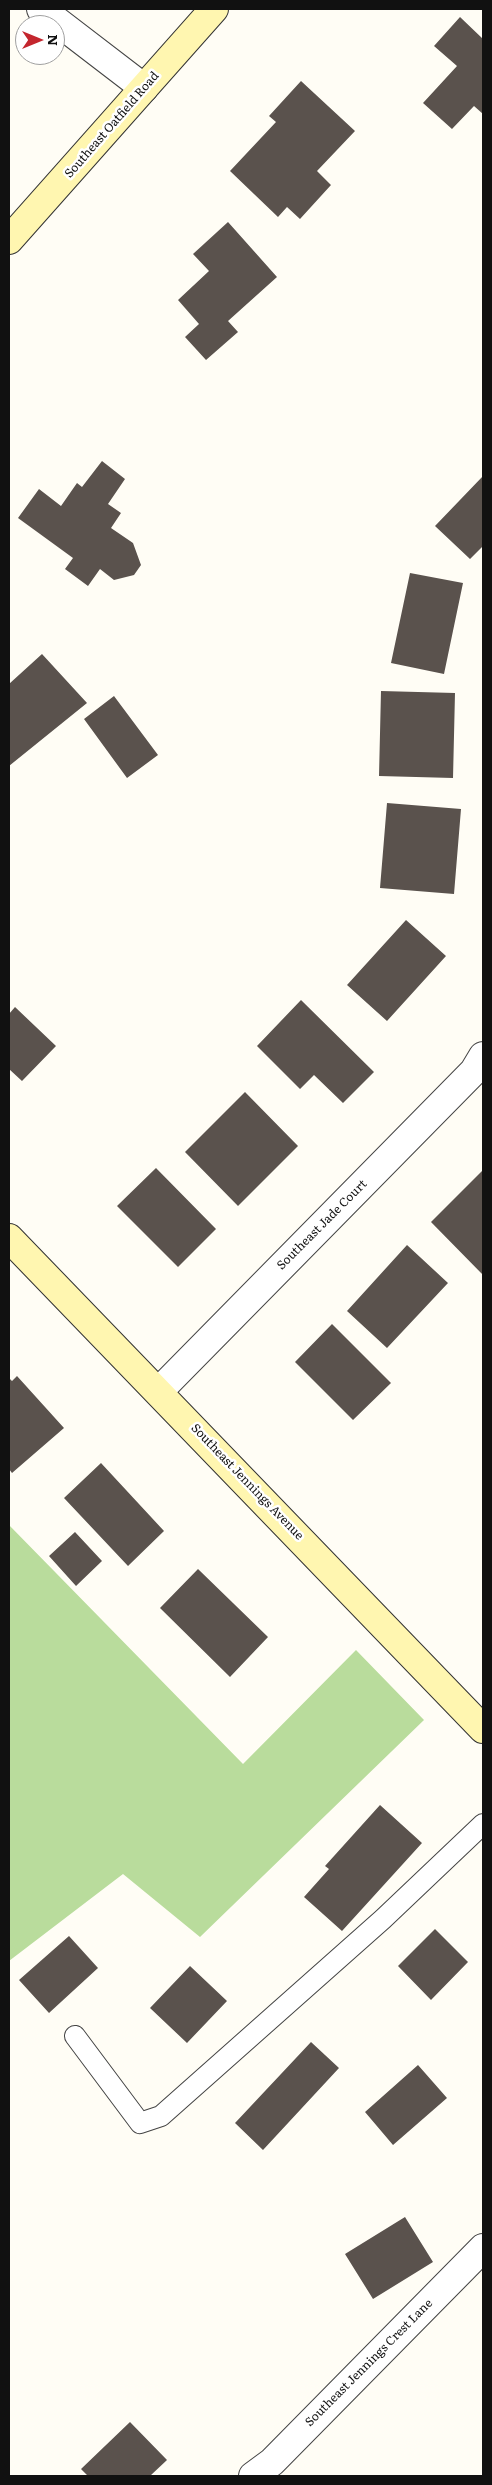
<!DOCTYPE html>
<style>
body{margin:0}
#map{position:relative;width:492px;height:2485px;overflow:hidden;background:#fffdf5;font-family:Literata,serif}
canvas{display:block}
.frame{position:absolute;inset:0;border:10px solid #111;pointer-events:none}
.north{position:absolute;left:15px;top:15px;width:50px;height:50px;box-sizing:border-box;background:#fff;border:1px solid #a0a0a0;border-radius:50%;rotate:90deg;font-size:14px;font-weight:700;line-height:20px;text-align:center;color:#111}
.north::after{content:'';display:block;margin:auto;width:18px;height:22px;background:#c4262e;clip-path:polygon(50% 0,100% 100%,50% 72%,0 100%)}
</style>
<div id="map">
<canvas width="492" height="2485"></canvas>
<div class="frame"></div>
<div class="north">N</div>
</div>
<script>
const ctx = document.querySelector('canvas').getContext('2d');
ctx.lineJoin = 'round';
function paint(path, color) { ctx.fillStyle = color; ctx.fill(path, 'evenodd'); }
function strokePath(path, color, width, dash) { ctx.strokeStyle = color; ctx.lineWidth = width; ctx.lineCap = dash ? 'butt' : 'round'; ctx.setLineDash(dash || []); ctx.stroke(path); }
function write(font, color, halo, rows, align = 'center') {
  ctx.font = font + ' Literata,serif'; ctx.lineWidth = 5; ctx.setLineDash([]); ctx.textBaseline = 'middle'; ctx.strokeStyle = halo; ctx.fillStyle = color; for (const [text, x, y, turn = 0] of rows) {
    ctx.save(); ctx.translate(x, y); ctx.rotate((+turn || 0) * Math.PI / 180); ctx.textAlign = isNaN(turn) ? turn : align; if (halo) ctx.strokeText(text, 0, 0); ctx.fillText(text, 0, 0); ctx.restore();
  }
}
paint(new Path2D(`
 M9,1525L243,1764L356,1650L424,1720L200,1937L123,1874L9,1961Z`), '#b9dc9c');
paint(new Path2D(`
 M460,17L483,39V114L474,106L452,129L423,103L457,66L434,46Z
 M301,81L355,131L317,171L331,185L300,219L287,207L278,217L230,171L276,122L269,116Z
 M228,222L277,277L228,321L238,332L206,360L185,337L199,324L178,300L209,271L193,254Z
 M102,461L125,479L108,504L121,513L111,528L133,543L141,565L134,575L114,580L100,569L88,586L65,569L73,558L18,518L39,489L61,506L77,483L82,487Z
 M483,476V546L470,559L435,526Z
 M410,573L463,583L444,674L391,663Z
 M42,654L87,703L9,766V684Z
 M381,691L455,693L453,778L379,776Z
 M114,696L158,755L127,778L84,719Z
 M387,803L461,809L454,894L380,888Z
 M406,920L446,956L387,1021L347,985Z
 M301,1000L374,1072L343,1103L314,1075L300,1089L257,1046Z
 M15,1007L56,1046L22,1081L9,1069V1014Z
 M245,1092L298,1146L238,1206L185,1152Z
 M156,1168L216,1229L178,1267L117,1206Z
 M483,1170V1275L431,1222Z
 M407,1245L448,1283L387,1348L347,1311Z
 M332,1324L391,1383L353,1420L295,1362Z
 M17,1376L64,1428L12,1473L9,1469V1378L12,1381Z
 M101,1463L164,1531L128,1566L64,1498Z
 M75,1532L102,1561L76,1586L49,1556Z
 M198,1569L268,1637L230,1677L160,1608Z
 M380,1805L422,1843L342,1931L304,1897L329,1869L325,1866Z
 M435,1929L468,1962L431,2000L398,1966Z
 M69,1936L98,1968L49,2013L19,1980Z
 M190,1966L227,2001L187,2043L150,2008Z
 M311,2042L339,2068L263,2150L235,2123Z
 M418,2065L447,2098L393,2145L365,2112Z
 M405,2217L433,2262L373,2299L345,2254Z
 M130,2422L167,2460L150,2476H88L81,2469Z`), '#5a524d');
const service = new Path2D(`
 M75,2036L140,2123L161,2116L383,1919L483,1824`);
const minor = new Path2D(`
 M41,9L144,88
 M159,1391L474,1071L483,1056
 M253,2476L272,2462L483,2248`);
const secondary = new Path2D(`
 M9,240L214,9
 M9,1238L483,1729`);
strokePath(service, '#444', 22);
strokePath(minor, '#444', 30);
strokePath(secondary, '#333', 30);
strokePath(service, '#fff', 20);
strokePath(minor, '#fff', 28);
strokePath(secondary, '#fff6b0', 28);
write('12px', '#111', '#fff', [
 ["Southeast Oatfield Road",112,125,-49],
 ["Southeast Jade Court",322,1225,-45],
 ["Southeast Jennings Avenue",247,1482,46],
 ["Southeast Jennings Crest Lane",369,2363,-45]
]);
</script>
